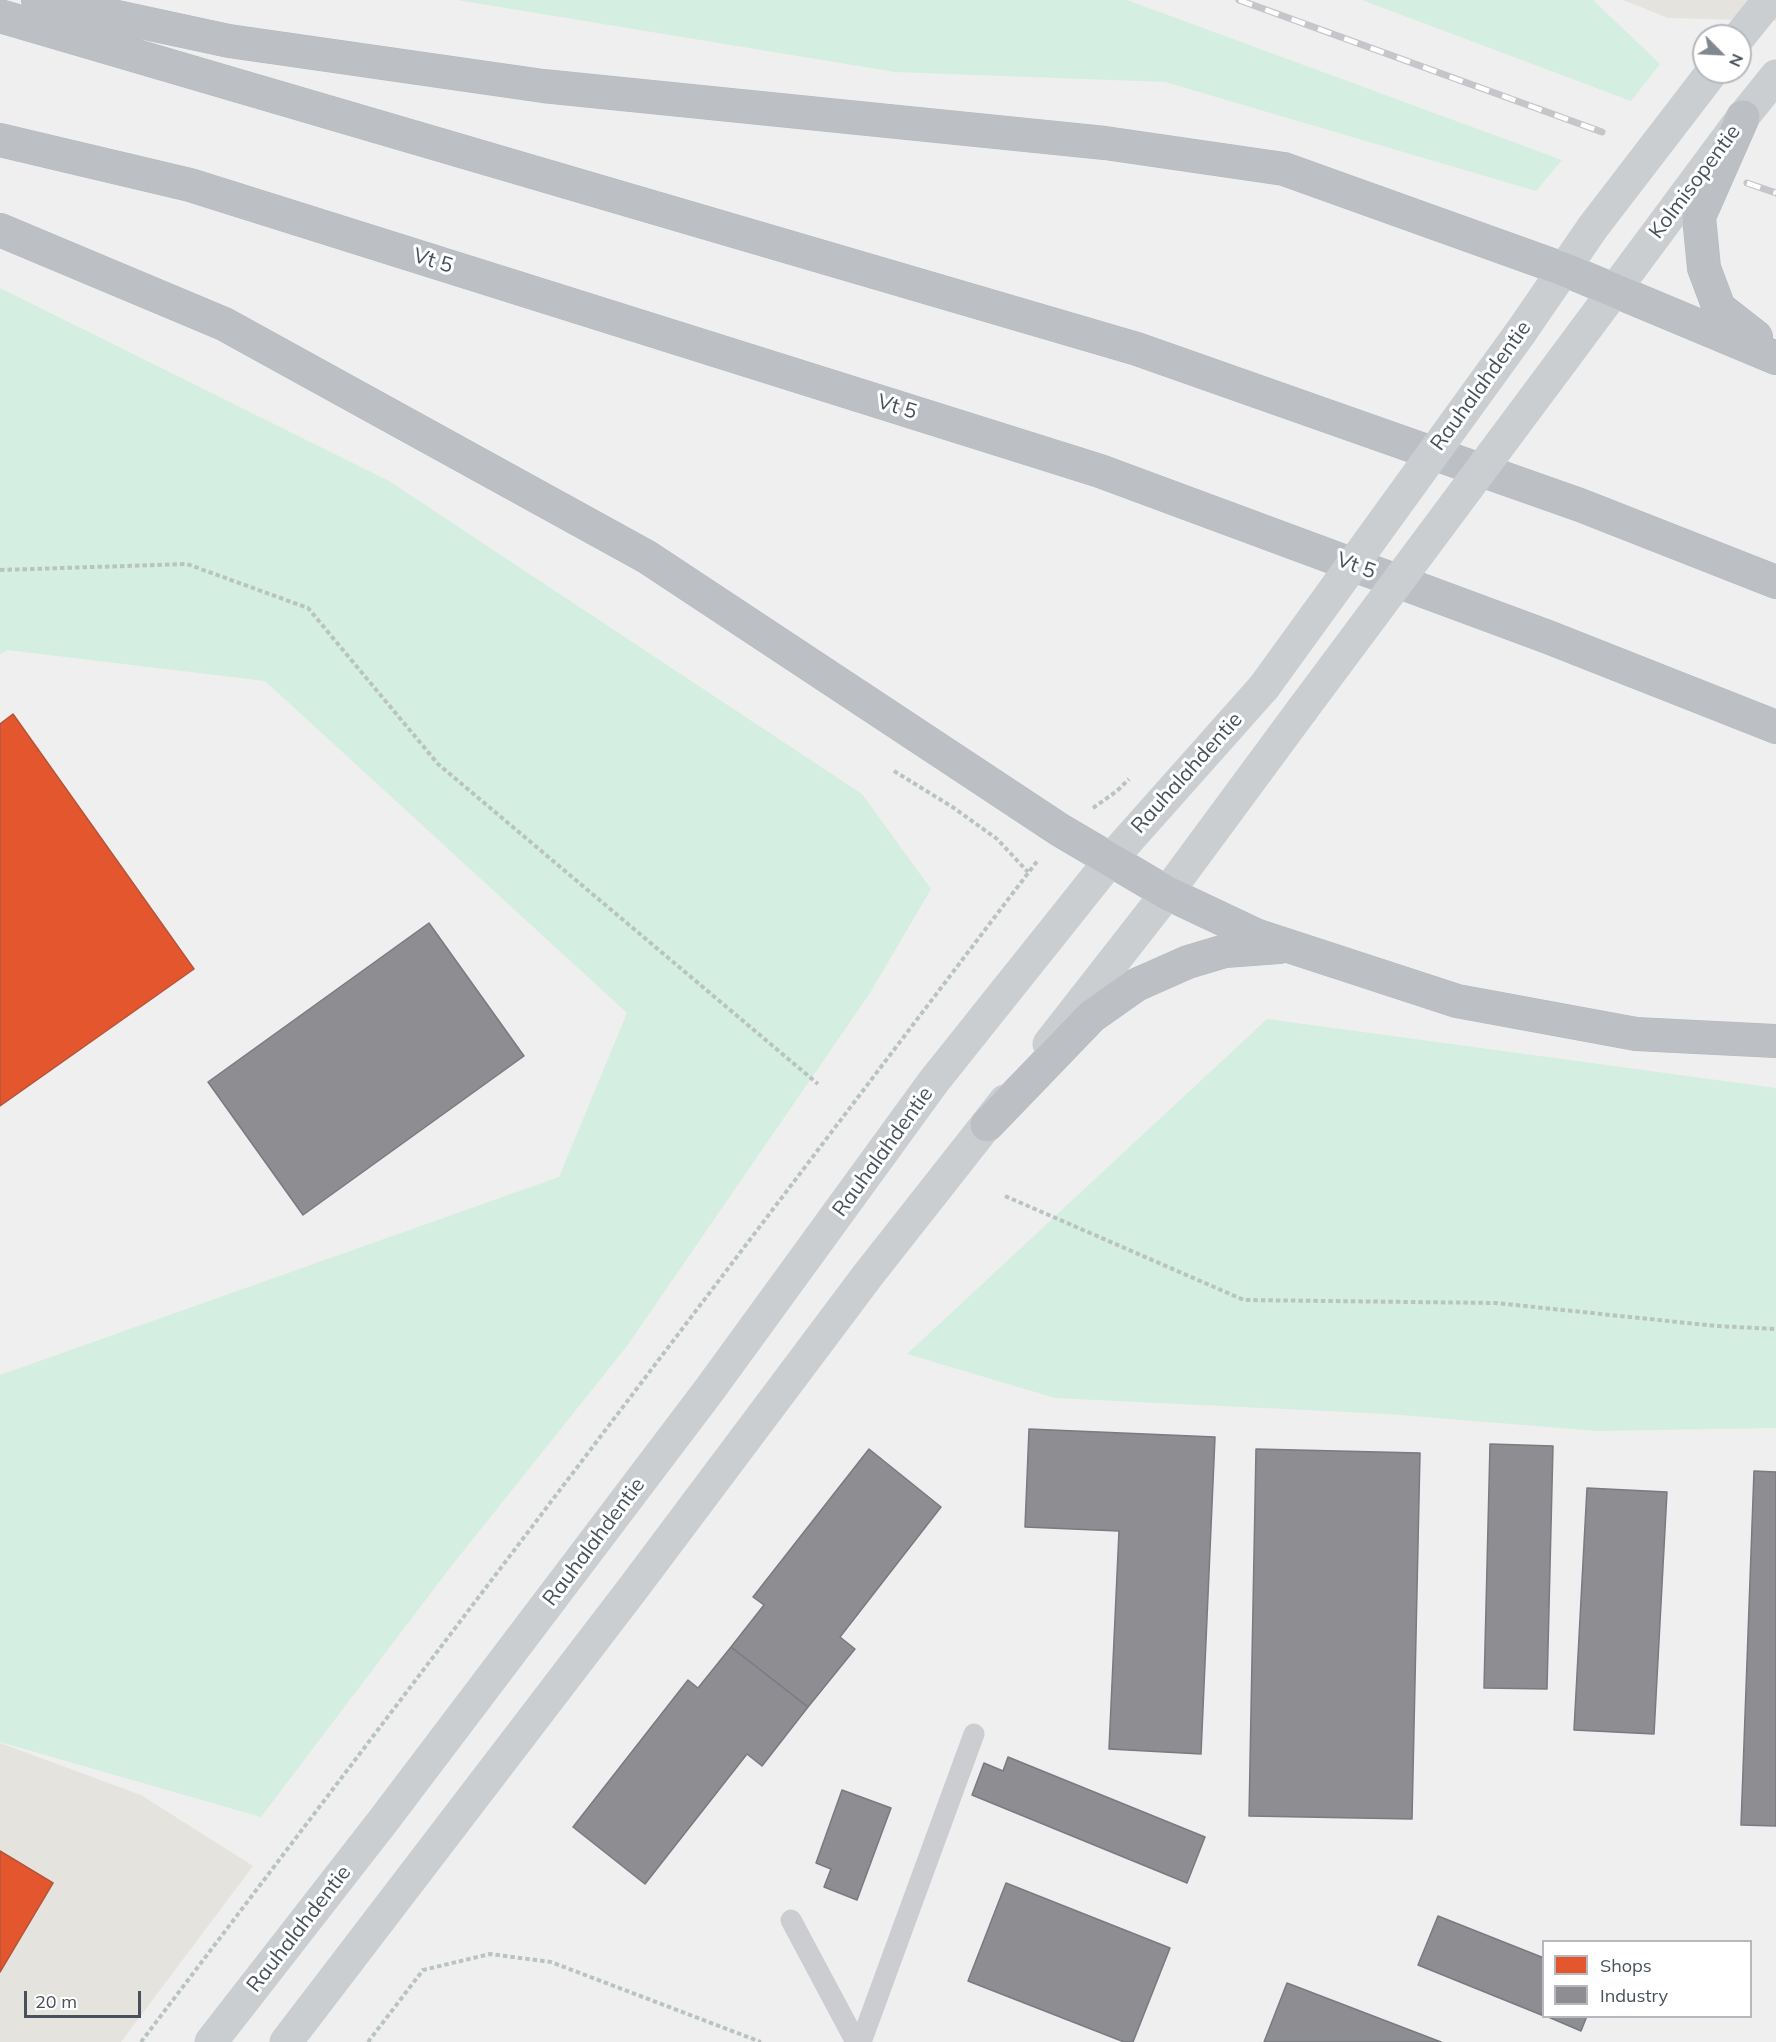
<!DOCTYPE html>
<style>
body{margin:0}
#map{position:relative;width:1776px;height:2042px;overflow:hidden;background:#f0efef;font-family:Mulish,sans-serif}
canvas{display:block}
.legend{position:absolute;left:1542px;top:1940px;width:210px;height:78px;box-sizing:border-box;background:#fff;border:2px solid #b5b9bd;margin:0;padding:8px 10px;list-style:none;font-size:18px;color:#47505b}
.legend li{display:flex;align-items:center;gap:12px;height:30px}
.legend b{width:30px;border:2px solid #b5b9bd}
.north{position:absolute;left:1692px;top:24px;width:60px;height:60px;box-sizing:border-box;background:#fff;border:2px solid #b5b9bd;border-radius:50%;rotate:114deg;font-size:16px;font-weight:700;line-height:24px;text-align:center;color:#47505b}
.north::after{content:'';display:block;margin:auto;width:21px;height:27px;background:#82888f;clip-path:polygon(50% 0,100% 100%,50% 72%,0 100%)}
.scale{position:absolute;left:24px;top:1991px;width:117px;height:27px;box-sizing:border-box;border:3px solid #47505b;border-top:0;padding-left:8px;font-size:18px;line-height:21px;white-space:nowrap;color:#47505b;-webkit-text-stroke:4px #fff;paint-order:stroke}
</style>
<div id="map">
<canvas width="1776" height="2042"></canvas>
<ul class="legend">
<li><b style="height:16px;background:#e4572e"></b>Shops</li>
<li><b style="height:16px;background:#8d8d92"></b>Industry</li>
</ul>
<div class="north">N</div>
<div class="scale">20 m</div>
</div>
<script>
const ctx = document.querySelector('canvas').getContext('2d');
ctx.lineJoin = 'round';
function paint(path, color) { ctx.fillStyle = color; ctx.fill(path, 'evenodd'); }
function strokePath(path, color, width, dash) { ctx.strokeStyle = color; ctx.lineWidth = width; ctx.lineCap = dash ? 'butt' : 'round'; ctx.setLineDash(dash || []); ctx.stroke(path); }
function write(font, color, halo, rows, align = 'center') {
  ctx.font = font + ' Mulish,sans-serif'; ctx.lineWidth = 6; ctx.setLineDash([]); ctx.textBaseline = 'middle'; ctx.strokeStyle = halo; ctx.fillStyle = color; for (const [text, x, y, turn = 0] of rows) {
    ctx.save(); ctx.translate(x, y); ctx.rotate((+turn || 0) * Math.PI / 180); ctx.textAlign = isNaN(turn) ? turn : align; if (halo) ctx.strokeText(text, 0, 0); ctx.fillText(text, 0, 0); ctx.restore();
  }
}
paint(new Path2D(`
 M1623,0H1776V21L1668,18Z
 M0,1743L141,1795L253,1866L121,2042H0Z`), '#e4e3dd');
paint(new Path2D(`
 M457,0H1127L1562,160L1536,191L1165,82L895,72Z
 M1362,0H1593L1660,64L1631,101Z
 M0,288L389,481L862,794L931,889L870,993L627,1346L449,1569L261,1817L0,1742V1375L559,1177L627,1013L265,681L7,650L0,654Z
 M1267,1019L1776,1088V1428L1597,1431L1388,1414L1055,1398L907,1354Z`), '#d4eee1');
const shops = new Path2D(`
 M13,714L194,969L0,1106V724Z
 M0,1851L53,1883L0,1972Z`);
paint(shops, '#e4572e');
strokePath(shops, '#b5553c', 1.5);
const industry = new Path2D(`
 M429,923L524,1056L303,1215L208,1082Z
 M1029,1429L1215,1437L1201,1754L1109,1749L1119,1531L1025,1527Z
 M1490,1444L1553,1446L1547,1689L1484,1688Z
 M869,1449L941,1507L840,1637L855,1649L808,1707L731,1647L764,1605L753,1597Z
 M1256,1449L1420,1453L1412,1819L1249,1816Z
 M1754,1471L1776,1472V1826L1741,1825Z
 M1587,1488L1667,1492L1654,1734L1574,1730Z
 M731,1647L808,1707L762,1766L747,1754L645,1884L573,1827L688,1680L698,1688Z
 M1008,1757L1205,1837L1187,1883L972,1795L984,1763L1003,1771Z
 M842,1790L891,1808L857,1900L824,1887L831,1869L816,1863Z
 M1006,1883L1170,1948L1133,2042H1124L968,1981Z
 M1438,1916L1544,1958V2016L1418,1965Z
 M1287,1983L1441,2042H1264Z
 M1546,2016H1587L1581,2031Z`);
paint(industry, '#8d8d92');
strokePath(industry, '#787b82', 1.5);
const motorway = new Path2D(`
 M38,0L229,41L543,86L1105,143L1284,169L1563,269L1776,358
 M0,16L1137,349L1580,505L1776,582
 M1743,117L1699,217L1704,268L1719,308L1756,337
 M0,140L190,185L1100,471L1548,637L1776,727
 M0,230L224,324L647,557L1060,830L1167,893L1258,936L1457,1001L1636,1034L1776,1041
 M987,1125L1092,1016L1136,985L1188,962L1225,951L1279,947`);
strokePath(motorway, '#b5b8be', 34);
strokePath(new Path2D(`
 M0,570L187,564L308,608L438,764L818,1084
 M894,771L954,808L997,839L1028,872
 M1093,808L1117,791L1129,779
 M1005,1196L1244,1300L1496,1303L1716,1326L1776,1329
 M141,2042L1038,860
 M368,2042L423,1970L490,1954L551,1962L761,2042`), '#b9c4c1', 4, [4.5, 3]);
strokePath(new Path2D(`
 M791,1920L856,2042
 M861,2042L974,1734`), '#cbcdd0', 21);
strokePath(new Path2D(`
 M1740,36L1769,0
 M1521,332L1593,227L1712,72
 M1562,361L1743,117L1776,76
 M1049,1044L1167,893L1302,710
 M211,2042L383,1821L710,1389L934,1081L1112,858L1264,687
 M286,2042L634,1587L868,1275L1005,1101`), '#cbced1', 33);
strokePath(motorway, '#bcc0c5', 33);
const rail = new Path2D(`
 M1239,0L1602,132
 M1747,183L1776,193`);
strokePath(rail, '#c5c6c9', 7);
strokePath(rail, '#fff', 4.5, [14]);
strokePath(new Path2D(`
 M1264,687L1521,332
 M1302,710L1562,361`), '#cbced1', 33);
write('21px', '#47505b', '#fff', [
 ["Kolmisopentie",1695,182,-53],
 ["Vt 5",433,261,17],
 ["Rauhalahdentie",1481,386,-54],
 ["Vt 5",897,407,17],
 ["Vt 5",1356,566,20],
 ["Rauhalahdentie",1187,773,-48],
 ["Rauhalahdentie",883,1152,-54],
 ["Rauhalahdentie",594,1542,-53],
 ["Rauhalahdentie",299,1929,-52]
]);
</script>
